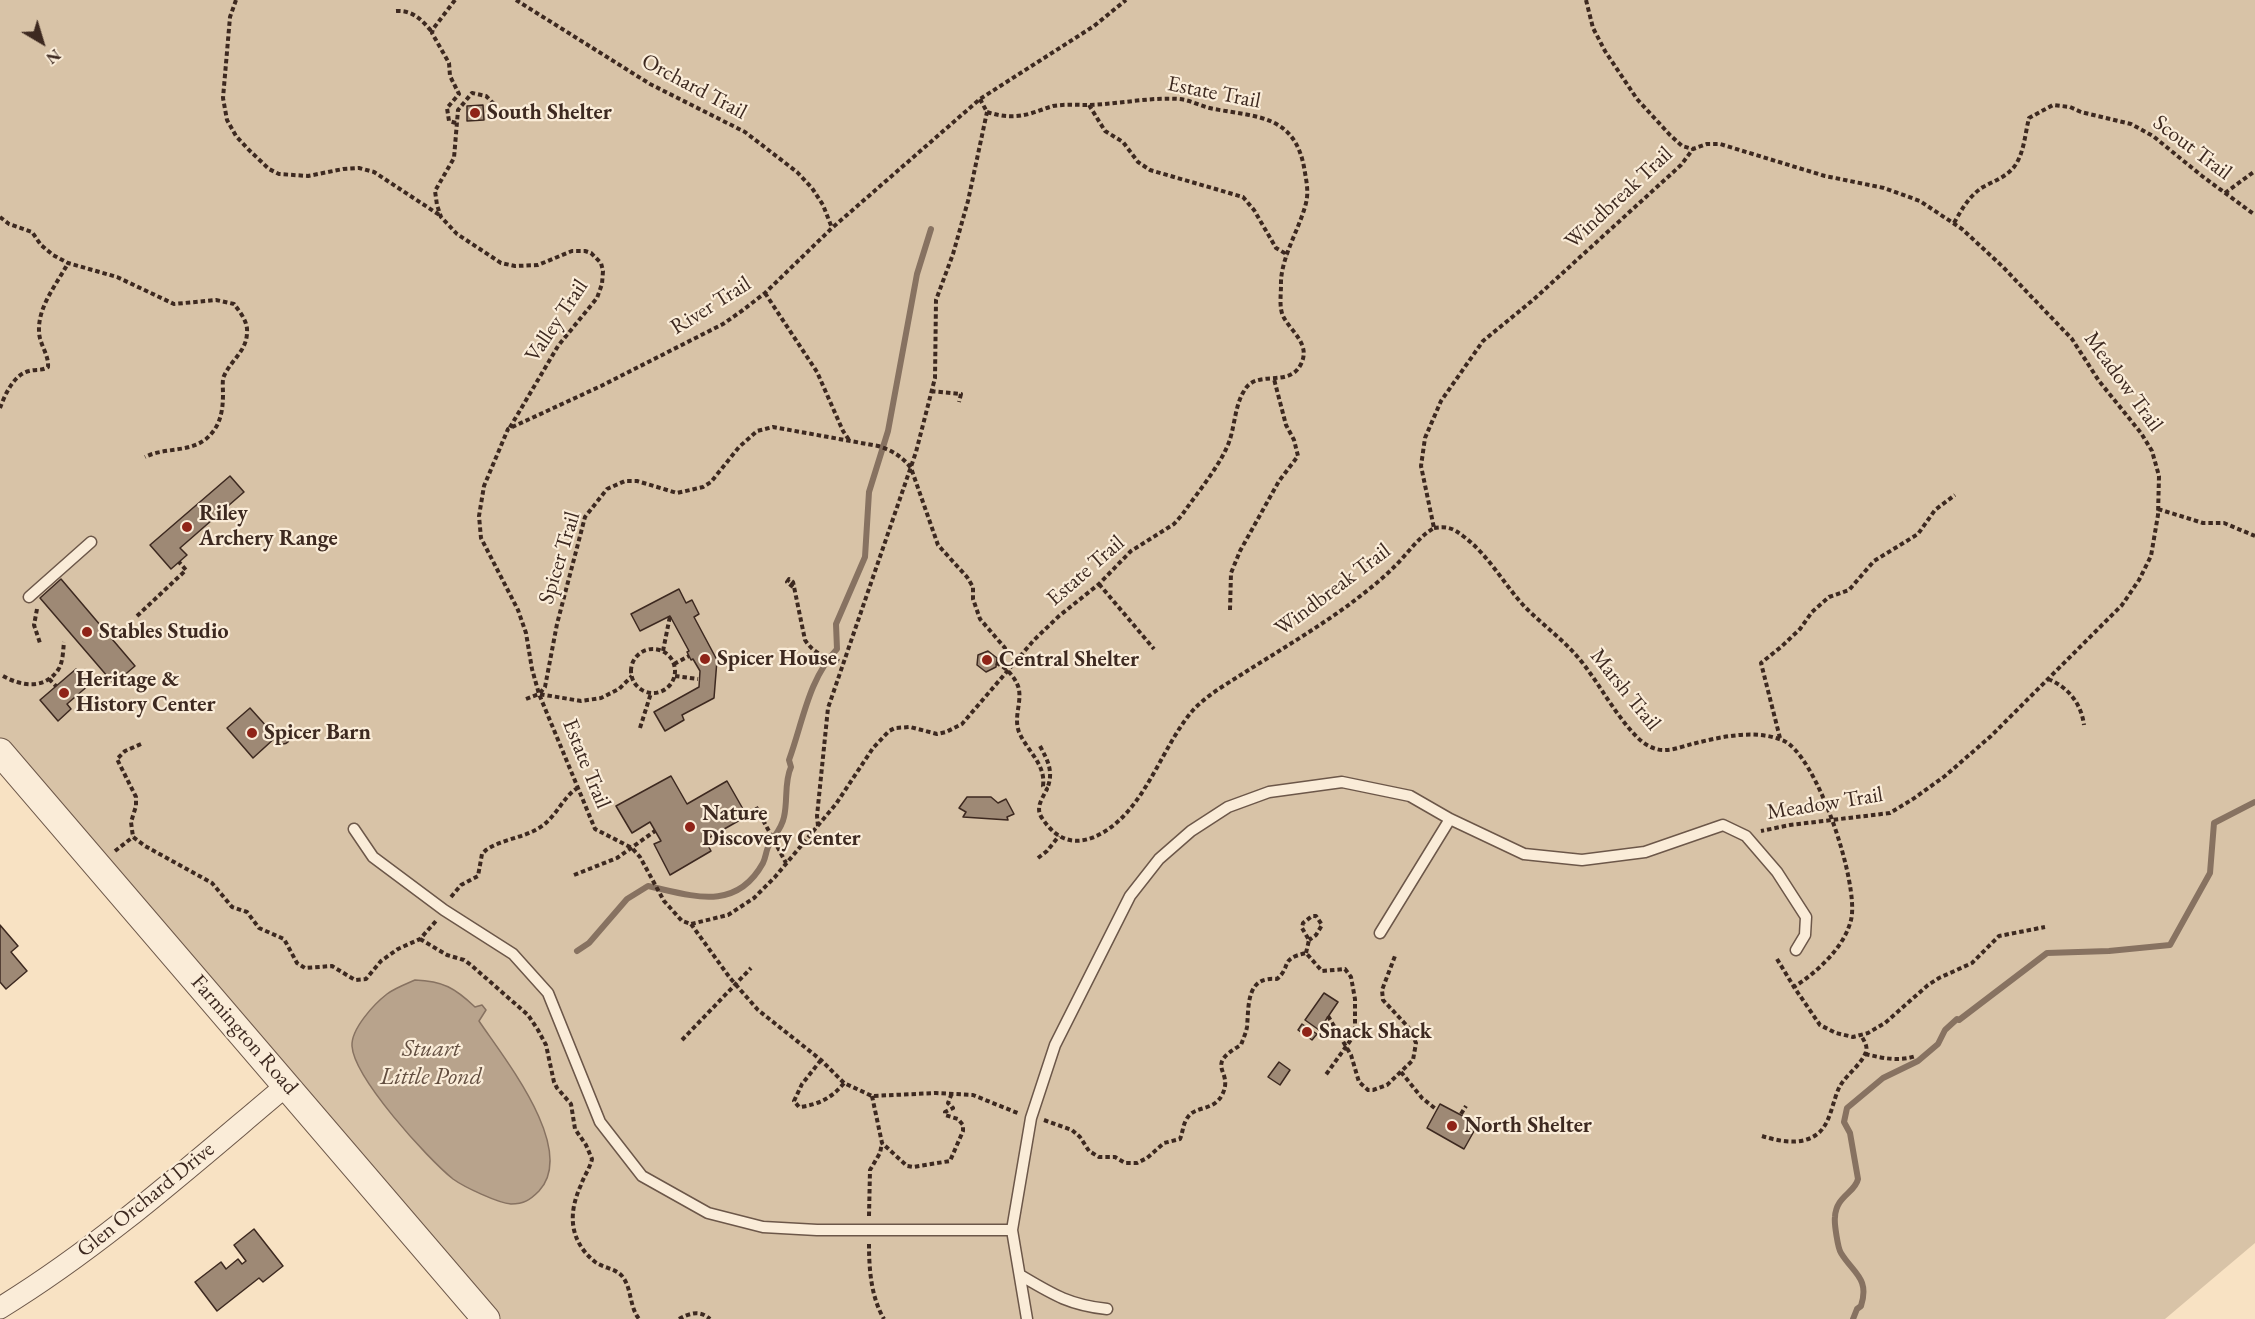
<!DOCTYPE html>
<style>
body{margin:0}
#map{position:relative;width:2255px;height:1319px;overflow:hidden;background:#f8e2c3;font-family:"EB Garamond",serif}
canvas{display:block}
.north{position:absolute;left:12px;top:12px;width:60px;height:60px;-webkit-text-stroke:4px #faecd8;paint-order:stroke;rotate:142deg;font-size:16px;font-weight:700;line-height:24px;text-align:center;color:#3d2920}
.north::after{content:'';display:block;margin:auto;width:21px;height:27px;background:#3d2920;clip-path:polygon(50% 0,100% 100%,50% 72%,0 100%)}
</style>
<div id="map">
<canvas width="2255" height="1319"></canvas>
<div class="north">N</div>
</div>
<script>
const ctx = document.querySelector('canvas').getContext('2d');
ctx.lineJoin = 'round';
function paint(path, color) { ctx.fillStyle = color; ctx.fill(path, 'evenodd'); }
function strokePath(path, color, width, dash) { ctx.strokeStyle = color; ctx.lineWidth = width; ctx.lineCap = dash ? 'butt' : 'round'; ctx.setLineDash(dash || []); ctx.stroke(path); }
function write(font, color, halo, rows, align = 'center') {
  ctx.font = font + ' "EB Garamond",serif'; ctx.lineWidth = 4.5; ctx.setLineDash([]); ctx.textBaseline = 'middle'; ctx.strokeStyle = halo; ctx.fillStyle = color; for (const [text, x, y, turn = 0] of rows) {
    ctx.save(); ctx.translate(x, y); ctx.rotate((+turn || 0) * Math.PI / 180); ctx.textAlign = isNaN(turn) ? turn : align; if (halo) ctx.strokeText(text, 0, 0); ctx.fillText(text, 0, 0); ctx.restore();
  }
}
paint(new Path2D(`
 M0,0H2255V1243L2165,1319H490L0,739Z`), '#d8c3a7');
const water = new Path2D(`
 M415,980C443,981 455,988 475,1007L482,1005L486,1010L479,1021C503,1057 578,1149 539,1191C530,1200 524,1204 511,1204C498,1203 464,1187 453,1179C427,1158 354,1078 352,1046C351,1029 374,1004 387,994C395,988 406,984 415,980Z`);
paint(water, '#b8a38c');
strokePath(water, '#877261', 1.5);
strokePath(new Path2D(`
 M577,951L589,943L627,899L648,886C693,896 736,912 763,863C766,857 766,850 769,845C774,836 782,828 784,817C788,800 784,782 791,767L789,760C803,722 808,680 837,649L836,624L865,557L869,492L888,431L917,274L931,229
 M1853,1319L1857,1309L1861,1306C1870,1278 1853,1273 1841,1253C1838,1249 1834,1223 1835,1217C1836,1196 1855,1193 1858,1179L1850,1133L1844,1122L1847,1108L1883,1078L1918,1061L1938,1044L1945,1030L1957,1019L1959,1020L2047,953L2109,951L2170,945L2210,873L2214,823L2255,802`), '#877261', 6);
const building = new Path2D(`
 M483,105L484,120L467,121V106Z
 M230,476L244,492L180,548L187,555L171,569L150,545Z
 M61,579L135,666L114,684L40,598Z
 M679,589L686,603L692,600L699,614L694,617L717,660L714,698L682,715L684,720L665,731L654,712L699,687L700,671L693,659L691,660L687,652L689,651L670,616L640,631L631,614Z
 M988,651L997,658L996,667L986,672L977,665L978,655Z
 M76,669L90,684L67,704L71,709L58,721L40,700Z
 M250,708L276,737L253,758L227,728Z
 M276 737a7 7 0 1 1 14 0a7 7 0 1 1-14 0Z
 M671,776L687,804L727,781L747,816L705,840L711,851L670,875L654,844L661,841L650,822L632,833L616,806Z
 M967,797H991L998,803L1006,799L1014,814L1007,817L1008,820L963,817L966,812L959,808Z
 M0,925L18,946L11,952L27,971L6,989L0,982Z
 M1324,993L1338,1002L1319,1030L1305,1020Z
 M1302,1024L1317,1034L1312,1040L1298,1030Z
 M1279,1062L1290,1070L1280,1085L1268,1077Z
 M1440,1104L1478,1124L1464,1149L1427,1128Z
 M254,1229L283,1266L263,1282L259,1278L217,1311L195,1282L221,1262L226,1269L238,1259L242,1264L246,1261L234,1245Z`);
paint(building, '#9e8975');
strokePath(building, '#3d2920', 1.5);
const service = new Path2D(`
 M29,597L91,542
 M354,829L373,857L444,910L513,954L548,993L600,1122L642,1176L708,1213L763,1227L817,1230H1012
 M1380,933L1450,819
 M1020,1275C1052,1294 1069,1305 1107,1309
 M1027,1319L1012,1230L1031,1118L1055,1045L1130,896L1159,859L1191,831L1228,807L1269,792L1342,782L1410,796L1450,819L1524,854L1582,860L1645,852L1723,825L1746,836L1777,872L1806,917L1805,935L1796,950`);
const minor = new Path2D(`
 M0,1308C103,1245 195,1162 287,1085`);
const tertiary = new Path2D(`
 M0,752L486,1319`);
strokePath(service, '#6c5749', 13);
strokePath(minor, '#6c5749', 23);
strokePath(tertiary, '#6c5749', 29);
strokePath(new Path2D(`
 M236,0L230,17L223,98L227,120L236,136L249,150L269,169L279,174L308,176L343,169L359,168L374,172L441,216
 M455,0L433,29L432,33L449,63L450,76L459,94L447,108L449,121L456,123
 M516,0L650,84L745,132L797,172L812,188L823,205L832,228
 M1586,0L1593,28L1605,51L1637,99L1669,134L1682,146L1693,149L1707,144H1720L1825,176L1884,188L1920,201L1962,229L2002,266L2072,339L2099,381L2141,433L2152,451L2159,476L2158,515L2151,556L2139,580L2122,605L1991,736L1945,776L1913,799L1890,813L1790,825L1761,831
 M396,11C413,10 422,20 432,32
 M980,99L987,112
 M494,104L486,96L472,93L458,110L454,158L435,191L437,205L441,217L457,234L501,263L515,266L538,265L572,251H585L591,253L601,263L603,271L602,284L597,298L558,346L509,429
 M1089,105L1105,131L1123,142L1138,162L1150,170L1243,197L1254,210L1276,248L1288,255
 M987,112C1003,117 1016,118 1032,113C1039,111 1046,108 1053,106C1065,104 1077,105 1089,105C1120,104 1149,97 1179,99C1191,100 1202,107 1214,109C1257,117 1294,115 1304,167C1306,179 1309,191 1306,203C1300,228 1280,259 1281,285C1281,295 1279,307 1283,316C1291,332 1311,344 1301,364C1289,389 1256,368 1244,391C1234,407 1235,430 1227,447C1216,471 1197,493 1182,515L1174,524L1131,551L1099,584L1059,616L1034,640L962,724L946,732L937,734L910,727L895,728L889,731L873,748L836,804L775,877L754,898L728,915L691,924L682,921L664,901L640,857L632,848L595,829L539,694L532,669L526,633L518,610L481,538L479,516L484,486L508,429L601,386L723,324L743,310L765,293L832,228L980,99L1094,26L1126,0
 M2225,193L2255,171
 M0,217L9,224L32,232L41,245L53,255L68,263L117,277L174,304L216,300L234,304C240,312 248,322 247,332C247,351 231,360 224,376C222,380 223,388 223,394C223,412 220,427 206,439C188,453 165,447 145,457
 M1954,223C1962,209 1969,196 1983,187C1994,181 2006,177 2014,167C2024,154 2025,134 2029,118L2053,105L2070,107L2081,112L2131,124L2153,136L2202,176L2255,215
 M765,293L817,372L843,431L849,440
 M931,391L961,394L959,402
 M0,408C5,395 13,375 29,371C36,369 42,371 48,367C49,354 39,344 39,331C38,306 57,284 68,263
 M2158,509L2203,523H2224L2255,536
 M1434,528C1447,526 1453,528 1463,536C1489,555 1504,585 1526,608C1544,626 1565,641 1581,661C1601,686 1615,715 1638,738C1645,745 1656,751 1666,750C1674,750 1684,746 1692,744C1720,737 1754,729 1782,740C1816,752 1860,885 1851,920C1844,948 1817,972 1794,987L1820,1025L1836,1033L1853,1037L1868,1033L1885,1023L1928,985L1939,978L1972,963L1999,936L2045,927
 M1099,584L1154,649
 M793,587L787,582L789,579L793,582L805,640C814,654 827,658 843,662
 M37,609L34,625L40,643
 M1230,610L1231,573L1240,551L1279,481L1298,456L1294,440L1286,425L1274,379
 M137,616L186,570L179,562
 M631 671a22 22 0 1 1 44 0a22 22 0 1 1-44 0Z
 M663,651L670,616
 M996,663C1006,667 1014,676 1018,686C1023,701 1013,716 1019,732C1027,751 1046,764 1043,786L1047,789C1042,799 1035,808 1042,818C1058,843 1079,847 1104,832C1147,806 1163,743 1195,708C1210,693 1230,682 1247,671C1282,649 1317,628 1350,604C1364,593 1379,582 1392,569C1406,556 1418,537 1434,528L1421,466L1425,438L1441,401L1483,341L1533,300L1681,165L1693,149
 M674,664L689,656
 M3,676C21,686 44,690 58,670C63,663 63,651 64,642
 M675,676L698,679
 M49,679L56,686
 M2048,679C2068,687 2081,703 2084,725
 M540,693L545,687L557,624L585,517L607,489L625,481H637L677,493L703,487L711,482L739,447L757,431L773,427L878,446C891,450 902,456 911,468L938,545L967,577L973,587V599L980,619L1005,648L1000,664
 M526,699L539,694L581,701L601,698L619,689L632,676
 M640,728L651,693
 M1780,738L1761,663L1781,647L1800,629L1812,612L1829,597L1849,590L1874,561L1918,534L1935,510L1955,495
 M141,744L125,751L117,759L136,797V806L131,822L133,837L145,846L212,883L232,907L247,912L259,928L284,939L297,963L305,968L332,966L355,980L366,979L381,961L398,949L420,939L436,921
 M1040,746C1048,761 1054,772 1047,789
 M756,807L786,863
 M818,826L817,816L828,708L916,452L935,378L936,300L953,254L968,201L987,112
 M115,851L133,837
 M1038,858L1047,851L1059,836
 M574,875L617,858L655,831
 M451,897L461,885L478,876L482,854L486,850C502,839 523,838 539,828C557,817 562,797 579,787
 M691,924L730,978L758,1010L821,1060L844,1083L872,1096L936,1093L973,1095L1020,1114
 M420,939L447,955L464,960L471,965L528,1015L538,1030L546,1045L554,1082L557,1088L571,1104L575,1129L586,1145L592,1159C590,1168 584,1176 581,1185C568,1213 569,1240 594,1261C602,1268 615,1268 622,1276C632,1288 629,1306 639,1319
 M1306,953L1309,940L1302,928L1303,923L1312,916H1316L1322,925L1316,935L1309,940
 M1777,959L1794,987
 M1328,1016L1351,1055L1359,1082L1368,1090H1373L1387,1085L1413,1060L1416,1043L1409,1028L1383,1000L1382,990L1395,956
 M682,1040L751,968
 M1865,1054C1883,1058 1898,1062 1916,1056
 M821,1060L802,1084L794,1101L799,1107C818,1105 832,1098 844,1083
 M1401,1072L1422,1098L1437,1110
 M872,1096L882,1143L907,1166L913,1167L950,1161L963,1131V1125L958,1119L945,1115V1112L953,1108L948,1103L952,1093
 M1461,1114L1466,1106
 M1044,1120L1072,1130L1080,1137L1089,1151L1099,1157H1115L1125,1163H1137L1147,1158L1164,1143L1180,1139C1183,1132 1183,1123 1188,1117C1195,1106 1214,1111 1222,1095C1235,1070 1202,1067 1241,1045C1243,1039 1246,1033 1247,1027C1249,1005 1246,976 1277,979C1292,966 1279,959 1306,953L1322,971L1345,969L1351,977L1355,999V1034L1325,1076
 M1762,1136C1778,1141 1800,1146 1816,1135C1831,1125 1832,1101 1840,1086C1847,1074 1861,1065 1866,1052C1868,1046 1864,1041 1861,1035
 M869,1216L870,1170L880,1153L882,1143
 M869,1244C869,1269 871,1297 884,1319
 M679,1319C690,1313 700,1310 710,1319`), '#3d2920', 4, [4.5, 3]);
strokePath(service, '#faecd8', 10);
strokePath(minor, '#faecd8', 21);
strokePath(tertiary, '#faecd8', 27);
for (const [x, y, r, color] of [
 [475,113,6,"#8f2418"],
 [187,527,6,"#8f2418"],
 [87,632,6,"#8f2418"],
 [705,659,6,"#8f2418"],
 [987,660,6,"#8f2418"],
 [64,693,6,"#8f2418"],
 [252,733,6,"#8f2418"],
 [690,827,6,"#8f2418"],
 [1307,1032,6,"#8f2418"],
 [1452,1126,6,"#8f2418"]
]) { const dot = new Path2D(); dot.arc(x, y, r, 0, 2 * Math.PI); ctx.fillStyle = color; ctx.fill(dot); strokePath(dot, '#faecd8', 2); }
write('22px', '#3d2920', '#faecd8', [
 ["Orchard Trail",694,87,28],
 ["Estate Trail",1214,93,11],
 ["Scout Trail",2192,148,37],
 ["Windbreak Trail",1619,198,-43],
 ["River Trail",711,306,-32],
 ["Valley Trail",557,321,-56],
 ["Meadow Trail",2123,382,54],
 ["Spicer Trail",560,558,-73],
 ["Estate Trail",1086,571,-41],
 ["Windbreak Trail",1333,590,-37],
 ["Marsh Trail",1625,690,51],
 ["Estate Trail",586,764,68],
 ["Meadow Trail",1825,804,-9],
 ["Farmington Road",244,1035,49],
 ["Glen Orchard Drive",146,1200,-39]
]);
write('bold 22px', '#3d2920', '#faecd8', [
 ["South Shelter",487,113],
 ["Riley",199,514],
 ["Archery Range",199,539],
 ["Stables Studio",99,632],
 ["Spicer House",717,659],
 ["Central Shelter",999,660],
 ["Heritage &",76,680],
 ["History Center",76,705],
 ["Spicer Barn",264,733],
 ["Nature",702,814],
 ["Discovery Center",702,839],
 ["Snack Shack",1319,1032],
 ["North Shelter",1464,1126]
], 'left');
write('italic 24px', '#624e40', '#faecd8', [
 ["Stuart",431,1049],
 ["Little Pond",431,1077]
]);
</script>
